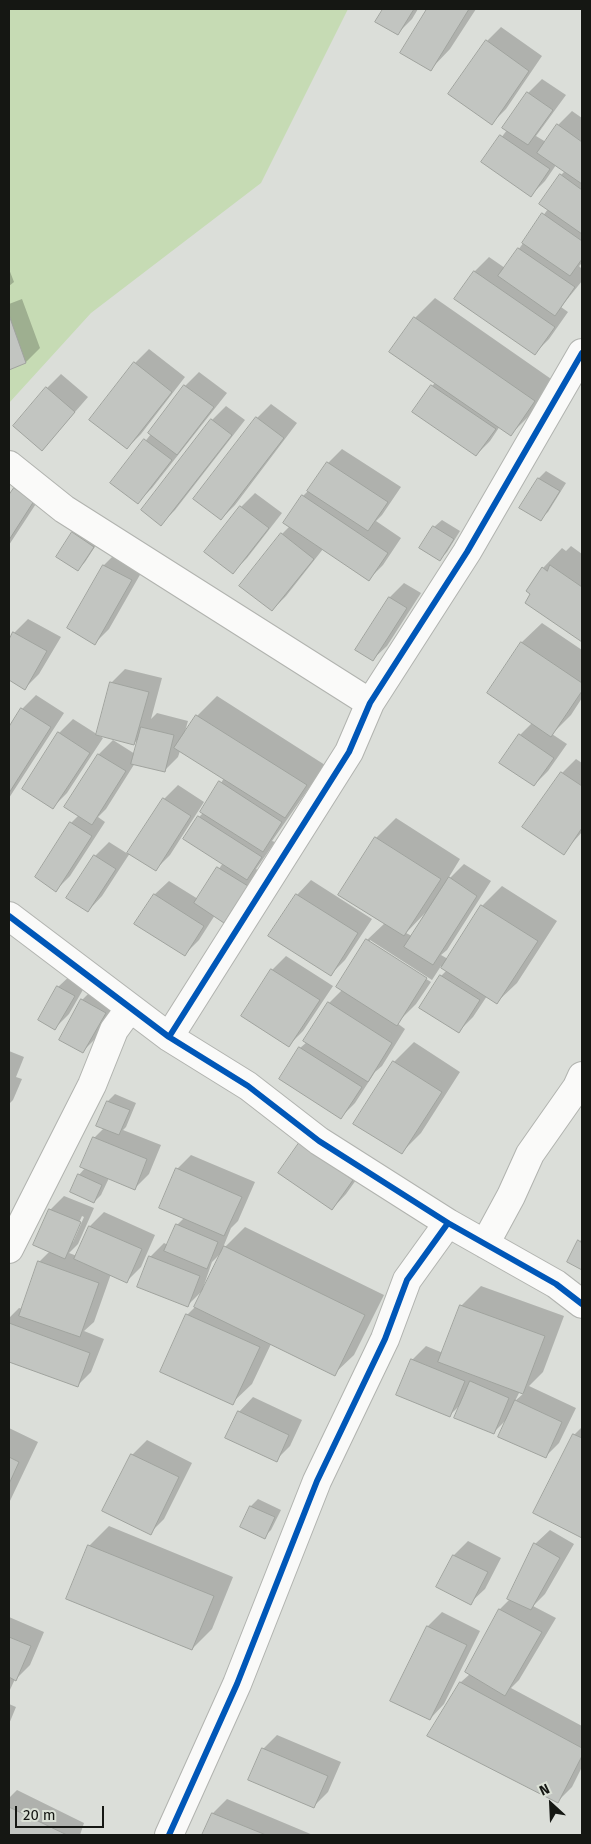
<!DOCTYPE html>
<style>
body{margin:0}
#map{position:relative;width:591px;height:1844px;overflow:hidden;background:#dbded9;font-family:"Fira Sans",sans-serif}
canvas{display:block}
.frame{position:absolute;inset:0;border:10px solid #151713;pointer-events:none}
.north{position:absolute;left:526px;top:1779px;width:50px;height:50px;-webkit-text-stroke:4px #dbe1d6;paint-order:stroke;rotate:335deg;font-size:14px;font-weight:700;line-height:20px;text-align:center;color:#151713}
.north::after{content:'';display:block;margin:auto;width:18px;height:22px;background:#151713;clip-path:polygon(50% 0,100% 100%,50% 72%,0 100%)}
.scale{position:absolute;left:15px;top:1806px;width:89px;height:22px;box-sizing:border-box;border:2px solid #151713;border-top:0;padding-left:6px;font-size:15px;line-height:18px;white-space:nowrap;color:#151713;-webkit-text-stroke:4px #dbe1d6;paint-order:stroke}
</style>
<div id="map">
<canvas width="591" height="1844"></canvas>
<div class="frame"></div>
<div class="north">N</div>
<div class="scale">20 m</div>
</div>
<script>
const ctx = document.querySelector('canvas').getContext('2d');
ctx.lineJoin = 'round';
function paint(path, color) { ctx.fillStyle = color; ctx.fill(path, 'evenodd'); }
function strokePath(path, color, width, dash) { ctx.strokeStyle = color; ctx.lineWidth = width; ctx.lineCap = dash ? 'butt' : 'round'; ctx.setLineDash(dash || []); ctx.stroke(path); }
paint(new Path2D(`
 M9,9H348L261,183L91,313L9,403Z`), '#c6dbb4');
paint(new Path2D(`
 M385,9H418L412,19L398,33L377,21Z
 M428,9H476L450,49L431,69L402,52Z
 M501,27L542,56L506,109L492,123L487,41Z
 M542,79L566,95L536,136L546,142L558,125L572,111L582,118V263L579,266L582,269V281L561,307L568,312L549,339L535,353L456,298L475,271L489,257L505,268L548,209L561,175L565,171L556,165L545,181L531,195L483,162L507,130L528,93Z
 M9,269L14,282L9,286Z
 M435,298L554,381L531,414L511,434L500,426L490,441L476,455L432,386L436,382L415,318Z
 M22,299L40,348L26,362L9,369V304Z
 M149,349L185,377L141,434L127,448L135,363Z
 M199,372L227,393L152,488L138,502L112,483L151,434L150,432L185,386Z
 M61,374L88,397L42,450L47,388Z
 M271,404L297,423L235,505L221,519L195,498L257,418Z
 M226,406L245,420L175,510L161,524L143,510L212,420Z
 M342,449L401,487L382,515L376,521L401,538L383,565L369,579L323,549L286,596L272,610L282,534L290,526L303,496L311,488L328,463Z
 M546,471L566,483L548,512L540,519L521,508L539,478Z
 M29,475L47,487L9,545V498L15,489Z
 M255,493L282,513L247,558L233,572L241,507Z
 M442,520L460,531L447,552L440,559L421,548L434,527Z
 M80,526L100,539L85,562L78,569L73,533Z
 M571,546L582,554V641L526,603L543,568L562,548L566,551Z
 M118,551L145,566L109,629L95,643L104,565Z
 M404,583L421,593L387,646L372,660L356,649L390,597Z
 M28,619L61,637L39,674L25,688L9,679V642L14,633Z
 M542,623L582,650V698L571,715L552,734L567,744L548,771L534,785L520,735L533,722L489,692L522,642Z
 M125,669L162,678L151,719L157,713L188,721L184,735L197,716L217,696L325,765L272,841L275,842L256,869L261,872L238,907L224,921L215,915L199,940L185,954L154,895L169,881L198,899L223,863L199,817L204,812L224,778L180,751L178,757L164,771L135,763L106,809L98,817L105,822L70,876L56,890L71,823L79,815L99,754L113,740L135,754L140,738L134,743L111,683Z
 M36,695L64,713L9,798V730L22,709Z
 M73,719L103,738L67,793L53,807L59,733Z
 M576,759L582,763V832L563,853L562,773Z
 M178,785L204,802L170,855L156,869L130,853L102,896L88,911L95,856L109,842L128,854L164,799Z
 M396,818L460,859L446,882L464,864L491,881L447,950L441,955L448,959L482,906L502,886L557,921L517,983L497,1002L487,996L473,1017L459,1031L441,976L447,970L441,966L432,980L370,940V943L431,982L416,1004L397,1023L405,1029L382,1066L375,1072L355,1103L341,1117L300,1048L307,1042L329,1003L342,990L367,940L385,923L376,838ZM426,912L412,936L406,933Z
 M311,880L372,919L345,960L331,974L270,936L297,895Z
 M286,956L333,986L303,1031L289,1045L272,970Z
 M73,973L88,981L69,1014L55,1028L39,1020L58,987Z
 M96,986L119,998L97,1037L83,1051L82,1000Z
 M414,1042L460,1072L421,1133L401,1153L394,1062Z
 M9,1051L24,1057L16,1077L22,1079L13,1100L9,1104Z
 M115,1094L136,1103L126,1127L123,1130L161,1145L149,1174L135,1188L109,1178L101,1195L94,1202L79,1175L85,1168L94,1138L104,1128L108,1101Z
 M314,1130L366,1166L346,1194L332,1209L300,1144Z
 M191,1155L255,1182L238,1221L231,1228L222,1250L245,1227L384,1295L354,1355L334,1374L271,1344L252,1384L232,1403L161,1371L187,1315L197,1305L204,1289L187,1306L150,1257L164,1243L168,1245L177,1225L184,1218L177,1169ZM223,1251L205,1289L203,1288L212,1262Z
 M64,1196L94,1208L78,1244L69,1253L77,1256L90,1226L104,1212L155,1235L141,1267L127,1281L111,1274L94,1322L84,1331L104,1339L91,1372L77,1386L9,1361V1318L19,1308L23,1309L39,1262L50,1251V1210ZM82,1216L84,1217L73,1242H70Z
 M582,1238V1269L568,1261Z
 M481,1286L564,1316L543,1372L529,1386L576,1408L559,1443L545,1457L507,1419L494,1432L461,1404L450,1415L412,1360L426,1346L443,1353L461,1306ZM520,1391L524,1393L515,1401Z
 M253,1397L302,1420L290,1446L276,1460L239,1412Z
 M582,1427V1536L535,1513L574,1435Z
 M9,1428L38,1442L9,1503Z
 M147,1440L192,1463L164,1519L150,1533L104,1510L132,1455Z
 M258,1499L281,1510L271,1530L264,1537L242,1527L251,1506Z
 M109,1526L233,1577L212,1629L192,1649L89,1546Z
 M550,1530L574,1544L545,1594L533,1606L556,1618L519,1680L511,1688L582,1726V1767L572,1787L558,1801L428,1736L461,1682L470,1674L500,1609L510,1599H509L535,1544Z
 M468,1541L501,1558L485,1589L470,1603L438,1587L454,1555Z
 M442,1612L480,1631L444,1704L430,1719L391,1700L428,1626Z
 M9,1617L44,1632L30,1665L16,1679H15L9,1692Z
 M9,1704L16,1707L9,1724Z
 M277,1735L341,1762L328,1792L314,1806L263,1749Z
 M17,1790L84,1823L80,1835H9V1798Z
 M227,1799L313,1835H204L213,1813Z`), '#0003');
const building = new Path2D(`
 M383,9H414L398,35L375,22Z
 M427,9H469L431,71L400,53Z
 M486,40L529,71L492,125L448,94Z
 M527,92L553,110L528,145L502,128Z
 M557,124L582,142V184L537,153Z
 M500,135L550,169L531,197L481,162Z
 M560,174L582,190V234L539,204Z
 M542,213L582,241V259L570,276L522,243Z
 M518,248L575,287L555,316L498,276Z
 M474,271L555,327L535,355L454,299Z
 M9,315L26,363L9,370Z
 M414,317L535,401L511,436L389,352Z
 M134,362L172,392L127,449L89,420Z
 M184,385L214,407L177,455L148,433Z
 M431,385L496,429L476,456L412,412Z
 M46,387L75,412L42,451L13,426Z
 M256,417L284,438L221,520L193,499Z
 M211,419L232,435L161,526L141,510Z
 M144,439L172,460L138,504L110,483Z
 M327,462L388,502L368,531L307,491Z
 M538,478L560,491L541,521L519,508Z
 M14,488L34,501L9,540V495Z
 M302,495L388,553L369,581L283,523Z
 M240,506L269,528L233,574L204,552Z
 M433,526L454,539L440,561L419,548Z
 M72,532L94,547L78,571L56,557Z
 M281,533L314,559L272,611L239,586Z
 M103,565L132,580L95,645L67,628Z
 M550,565L582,587V642L525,603L530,594L526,591L542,567L547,571Z
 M389,597L407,608L373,661L355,650Z
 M13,632L47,651L25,690L9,680V640Z
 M521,642L582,683V691L551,737L487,693Z
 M110,682L149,692L134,745L96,735Z
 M21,708L51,727L9,793V727Z
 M196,715L307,785L285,818L174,748Z
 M141,727L174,735L165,772L131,764Z
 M58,732L90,753L53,809L22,789Z
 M519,734L554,758L534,786L499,763Z
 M98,754L126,771L92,825L64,807Z
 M561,772L582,786V828L564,855L522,827Z
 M219,781L282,822L263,852L200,812Z
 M163,798L191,816L156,871L127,853Z
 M198,816L262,857L247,880L183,839Z
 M70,822L92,836L56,892L35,877Z
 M375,837L441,879L404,936L338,895Z
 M94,855L116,869L88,912L66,898Z
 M217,867L248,886L224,923L194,903Z
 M449,877L477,896L433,965L404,947Z
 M154,894L204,926L185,956L134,924Z
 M296,894L358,933L331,976L268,936Z
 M481,905L538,941L497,1004L441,968Z
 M366,939L427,978L397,1026L336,987Z
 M271,969L320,1000L289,1047L241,1016Z
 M440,975L480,1000L459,1033L419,1008Z
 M57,986L75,996L55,1030L38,1020Z
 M81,999L106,1013L83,1053L59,1040Z
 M328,1002L392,1043L368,1082L303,1041Z
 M299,1047L362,1087L341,1119L279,1079Z
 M393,1061L442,1092L402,1154L353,1124Z
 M107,1101L130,1110L119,1135L96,1126Z
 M93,1137L147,1159L135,1190L80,1167Z
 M299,1143L353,1180L332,1210L278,1173Z
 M176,1168L242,1197L224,1236L159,1208Z
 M78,1174L102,1185L94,1203L70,1192Z
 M49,1209L81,1222L65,1259L33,1245Z
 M176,1224L218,1242L207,1269L164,1251Z
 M89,1226L142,1249L127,1283L74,1259Z
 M578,1240L582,1243V1270L567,1262Z
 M224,1246L365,1315L335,1376L194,1307Z
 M149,1256L200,1276L188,1307L137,1287Z
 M38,1261L99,1283L80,1337L19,1316Z
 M460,1305L545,1336L523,1394L438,1362Z
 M186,1314L260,1347L233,1405L160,1372Z
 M9,1323L90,1353L78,1387L9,1362Z
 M411,1359L465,1381L450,1417L396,1395Z
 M470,1381L509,1398L494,1434L454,1418Z
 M515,1400L562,1422L546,1458L498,1437Z
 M238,1411L289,1435L277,1462L225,1438Z
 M573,1434L582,1438V1538L533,1513Z
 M131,1454L179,1477L151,1535L102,1511Z
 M9,1457L19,1462L9,1484Z
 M250,1506L275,1517L265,1539L240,1527Z
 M534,1543L560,1558L531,1610L507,1599Z
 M88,1545L214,1596L192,1650L66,1599Z
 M453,1555L488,1572L471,1605L436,1587Z
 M499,1609L542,1632L505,1696L465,1672Z
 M427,1626L467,1645L430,1720L390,1701Z
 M9,1637L31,1646L16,1681L9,1677Z
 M460,1682L582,1748V1756L558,1803L427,1736Z
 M262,1748L328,1776L314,1808L248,1780Z
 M9,1807L67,1835H9Z
 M212,1813L266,1835H202Z`);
paint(building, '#c2c5c1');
strokePath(building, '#a0a39e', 1);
const street = new Path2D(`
 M9,465L64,509L370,703
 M9,916L169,1037L248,1086L319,1141L448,1223L556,1284L582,1304
 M169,1037L349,752L370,703L467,552L582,353
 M485,1244L511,1196L530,1154L577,1087L582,1076
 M9,1249L92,1085L114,1030L130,1008
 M169,1835L237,1684L317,1481L385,1339L407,1280L448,1223`);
strokePath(street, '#b1b3af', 30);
strokePath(street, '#fafaf9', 28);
strokePath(new Path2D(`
 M9,916L169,1037L248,1086L319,1141L448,1223L556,1284L582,1304
 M169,1037L349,752L370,703L467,552L582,353
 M169,1835L237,1684L317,1481L385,1339L407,1280L448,1223`), '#0057b8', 6);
</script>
